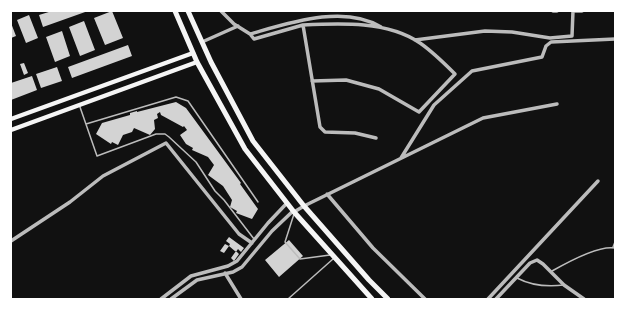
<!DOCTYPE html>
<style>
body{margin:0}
#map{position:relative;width:626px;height:310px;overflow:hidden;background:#111;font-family:Montserrat,sans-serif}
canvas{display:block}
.frame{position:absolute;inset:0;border:12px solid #fff;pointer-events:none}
</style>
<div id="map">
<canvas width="626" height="310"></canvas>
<div class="frame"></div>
</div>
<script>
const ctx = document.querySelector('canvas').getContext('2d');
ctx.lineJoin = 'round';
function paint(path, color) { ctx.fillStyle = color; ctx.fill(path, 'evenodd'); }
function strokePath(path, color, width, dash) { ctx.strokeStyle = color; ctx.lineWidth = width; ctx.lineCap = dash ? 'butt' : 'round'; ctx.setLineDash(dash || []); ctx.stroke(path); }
paint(new Path2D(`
 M52,11H88L43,27L39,15Z
 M112,11L123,38L105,45L94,18Z
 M29,15L38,38L26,43L17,20Z
 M84,21L95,50L80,56L69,27Z
 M11,23L16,36L11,38Z
 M62,31L70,56L55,62L46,37Z
 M128,45L132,56L72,78L68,67Z
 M24,63L28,73L24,75L20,64Z
 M57,67L62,81L41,88L36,74Z
 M32,76L37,90L11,100V83Z
 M176,102L186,108L241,183L240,184L258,209L252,219L236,213L237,211L230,207L232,200L223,186L208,175L214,165L208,157L192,150L193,148L186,144L180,135L187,130L184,126L183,127L161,115L160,112L157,114L158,118L154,120L155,129L150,135L134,128L132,132L123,135L118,145L112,142L111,144L96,134L102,123L130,115V113L137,111V112Z
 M229,237L244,248L241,252L238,249L236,252L229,246L230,244L226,241Z
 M289,240L303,256L279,277L265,260Z
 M225,244L229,246L224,253L220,251Z
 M236,251L239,254L234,261L231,258Z`), '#d3d3d3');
strokePath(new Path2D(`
 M80,107L97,156L156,134H165L169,137L196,162L215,191L224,200L254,239
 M86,124L176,97L188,101L258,202
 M294,214L285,242L300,259L330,255
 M613,247L615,242
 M552,271C566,263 599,245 615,248
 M517,278C532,286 547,287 564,285
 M288,299L333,259`), '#bcbcbc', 1.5);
strokePath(new Path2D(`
 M221,11L234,24L250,34L254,39L303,25L320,127L325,132L355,133L376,138
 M553,11H557
 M303,25C341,23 388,21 420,43C433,52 444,63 455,74L419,112L379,89L346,80L312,81
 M250,34C289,23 344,4 381,27
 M415,40L485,31L512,32L550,38L572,36L573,11H582
 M202,42L238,26
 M401,158L434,105L472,71L542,57L546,46L551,42L615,39
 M327,194L373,248L425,299
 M294,212L304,206L483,118L557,104
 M11,241L70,202L103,176L166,143L239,234L252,243
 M225,273L241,299
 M161,299L191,276L228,266L237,261L268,223L287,203
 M171,299L197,280L233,272L242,267L272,231L293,211
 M488,299L598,181
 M496,299L530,263L537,260L543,264L564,285L584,299`), '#bcbcbc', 3.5);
strokePath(new Path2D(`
 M11,119L193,53
 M11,130L197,62`), '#f5f5f5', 4.5);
strokePath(new Path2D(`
 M175,11L197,62L245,149L294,212L372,299
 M188,11L211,62L253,141L304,206L369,280L388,299`), '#f5f5f5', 5);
</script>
